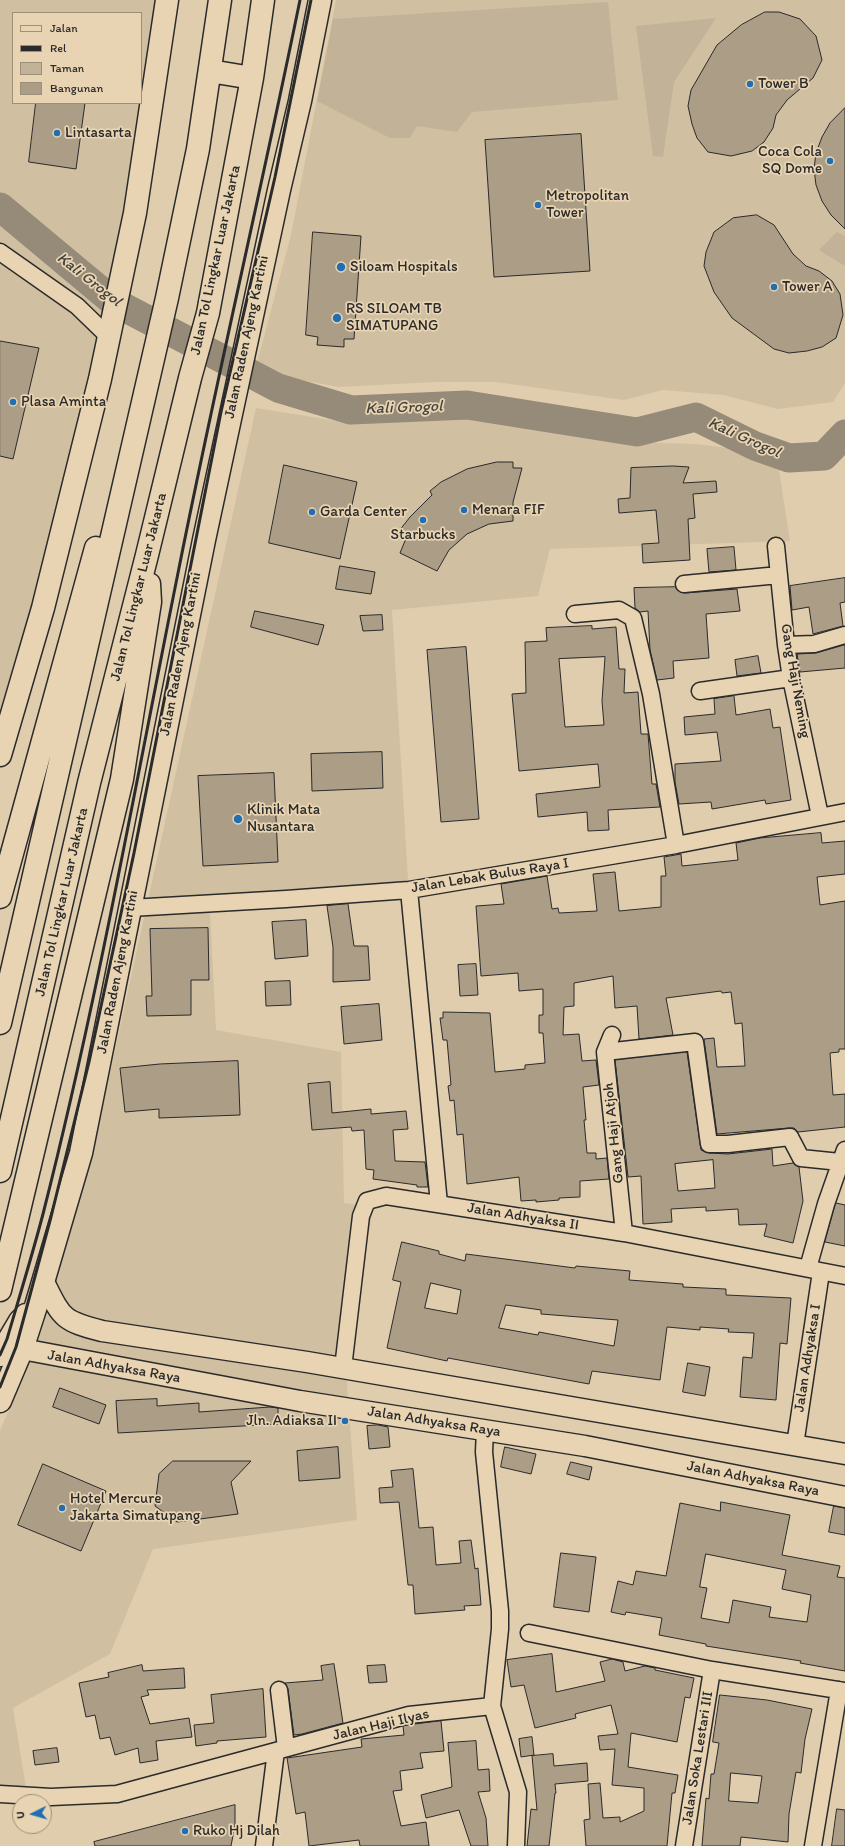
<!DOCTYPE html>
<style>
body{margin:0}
#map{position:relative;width:845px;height:1846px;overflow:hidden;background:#e0cdad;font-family:Itim,sans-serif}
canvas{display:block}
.legend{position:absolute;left:12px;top:12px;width:130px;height:92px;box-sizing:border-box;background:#e8d4b2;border:1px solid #9c907c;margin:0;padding:5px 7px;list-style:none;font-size:12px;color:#2b2b2b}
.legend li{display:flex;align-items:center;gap:8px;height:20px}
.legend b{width:20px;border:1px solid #9c907c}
.north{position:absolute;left:12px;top:1794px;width:40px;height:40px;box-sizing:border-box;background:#e8d4b2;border:1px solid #9c907c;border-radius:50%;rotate:265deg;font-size:11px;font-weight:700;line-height:16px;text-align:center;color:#2b2b2b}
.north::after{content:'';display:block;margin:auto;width:14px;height:18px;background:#1f6fb2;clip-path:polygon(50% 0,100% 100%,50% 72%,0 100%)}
</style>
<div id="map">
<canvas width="845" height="1846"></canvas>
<ul class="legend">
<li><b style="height:5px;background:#e8d4b2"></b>Jalan</li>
<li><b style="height:5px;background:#2b2b2b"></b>Rel</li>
<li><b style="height:11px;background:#c2b297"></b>Taman</li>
<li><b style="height:11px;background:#ab9d86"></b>Bangunan</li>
</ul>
<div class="north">U</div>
</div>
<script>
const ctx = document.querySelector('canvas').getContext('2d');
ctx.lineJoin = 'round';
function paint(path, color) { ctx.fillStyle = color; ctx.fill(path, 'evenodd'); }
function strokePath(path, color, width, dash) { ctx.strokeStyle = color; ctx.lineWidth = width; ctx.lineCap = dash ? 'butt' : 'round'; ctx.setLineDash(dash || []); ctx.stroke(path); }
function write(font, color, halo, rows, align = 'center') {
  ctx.font = font + ' Itim,sans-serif'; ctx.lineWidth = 3.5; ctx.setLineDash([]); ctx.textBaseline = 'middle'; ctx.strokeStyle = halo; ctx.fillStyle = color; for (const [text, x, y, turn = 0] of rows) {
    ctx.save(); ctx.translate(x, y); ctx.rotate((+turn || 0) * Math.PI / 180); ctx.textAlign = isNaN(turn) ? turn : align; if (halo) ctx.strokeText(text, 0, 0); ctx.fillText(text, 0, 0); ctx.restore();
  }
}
paint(new Path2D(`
 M0,0H173L157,155L0,751ZM13,13H141V103H13Z
 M336,0H845V383L833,402L778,409L723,395L663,390L624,400L496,382H435L339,387L301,380L256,367L291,235Z
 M256,408L350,423L368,421L435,409H457L544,431L625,442L697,444L742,450L778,464L790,541L550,549L538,596L392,610L408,880L210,912L216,1030L341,1052L344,1203L373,1207L346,1370L357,1520L153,1549L110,1654L13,1708L28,1800L0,1802V1430L24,1377L97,1132Z`), '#d0bfa1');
paint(new Path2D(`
 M608,2L618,100L472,112L457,132L417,126L410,138H390L317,101L333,19Z
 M716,18L674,82L663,157L653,156L636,26Z
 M837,232L845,236V266L819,250Z`), '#c2b297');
strokePath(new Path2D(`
 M0,207L114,302L278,388L351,410L467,405L637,432L696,417L755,446L789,458L824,456L845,434`), '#968a78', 29);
const building = new Path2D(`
 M765,12H779L800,19L816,36L822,60L813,78L787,100L776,115L773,128L764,142L752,151L731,156L708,152L697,138L692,124L688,106L691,90L717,45L741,25Z
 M36,103H85L76,169L29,162Z
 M845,108V229L831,215L822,201L816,185L814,169L816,153L822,137L830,123Z
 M581,134L590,271L494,277L485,140Z
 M757,215L774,225L793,254L806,266L819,271L832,281L840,294L843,315L836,338L822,347L807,351L789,353L774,349L732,318L714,292L704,266L706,252L714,232L733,218Z
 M313,232L361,236L354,339H344V347L317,345L318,337L306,335Z
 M0,341L39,348L13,459L0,456Z
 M497,462H513V468H522L513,502V521L489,524L467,534L449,550L437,571L400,553L407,536L399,531L410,517L432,495L430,491L441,482L467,469Z
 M284,465L357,482L340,559L269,543Z
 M673,466L689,467L683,483L716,481L717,492L693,494L695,518L688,519L690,560L643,563L642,544L659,543L656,510L619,513L618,499L630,498L631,468Z
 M734,547L736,570L709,572L707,549Z
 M340,566L375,572L371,594L336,589Z
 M845,578V602L840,603L843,626L813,634L809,607L792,610L790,586Z
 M675,587L680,592L685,593L737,589L740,611L706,614L709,658L673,661L674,678L657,680L650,650L648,611L640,612L635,608L634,588Z
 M255,611L324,625L318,645L251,627Z
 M382,615L383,630L363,631L360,616Z
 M592,626V629L616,627L619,669H625L624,693L638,692L641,734H648L652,784H656L660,807L608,810L609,830L588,831L587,812L538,817L536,794L600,787L598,764L519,771L512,694L526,693L525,642L547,641L546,628ZM605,657L602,701L604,725L565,727L559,659Z
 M845,645V668L800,672L797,654L816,653Z
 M466,647L479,819L441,822L427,650Z
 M758,656L761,673L737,676L735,660Z
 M734,696L736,715L770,709L773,728L780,727L791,800L766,804L765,800L712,809L711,802L679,804L675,782V764L721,761L717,732L685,735L684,717L715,714L714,699Z
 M382,752L383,788L312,791L311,754Z
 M274,773L278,862L203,866L198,776Z
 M821,833L822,843L845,841V874L817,877L820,905L845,901V1049H839V1052L830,1053L833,1095L845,1094V1127L798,1132L794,1128H789L717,1134L704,1039L714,1038L717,1067L745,1066L742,1023L735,1024L731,992L722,993L721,991L666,998L673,1035L639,1039L637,1006L615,1008L613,976L574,983V1006L564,1007L563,1035L579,1034L582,1061L596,1060L599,1085L583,1087L586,1120H584L587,1153H596V1159L607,1158L609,1179L580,1181V1197L559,1198V1200L536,1202V1200L521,1201L519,1177L467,1184L463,1134L457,1135L454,1100L450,1101L448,1086L451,1085L447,1040H443L440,1018H443V1012L490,1013L495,1072L525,1069V1065L545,1063L543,1033H539V1015H543V989L519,991L518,973L481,976L476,906L504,904L501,884L547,876L552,909L558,908L559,913L597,911L593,874L615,872L619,911L661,907V876H666L664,857L681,854L682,866L738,860L736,843L760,838Z
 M348,904L354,946H368L370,980L333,982V947L327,906Z
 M306,920L308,956L275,959L272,922Z
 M208,928L209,980H191V1015L147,1016L146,996H152L150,929Z
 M476,964L478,995L460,996L458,965Z
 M290,981L291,1005L266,1006L265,982Z
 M379,1004L382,1040L344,1044L341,1007Z
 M687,1052L701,1150L709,1153L728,1154L772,1149L773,1166L793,1163L799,1167L803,1201L793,1243L764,1236L767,1224L739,1225L738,1209L706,1211V1207L671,1209L672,1222L643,1224L641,1176L628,1177L615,1060ZM713,1160L715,1188L678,1191L675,1164Z
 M238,1061L240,1115L159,1118V1109L125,1112L120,1068L160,1064Z
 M330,1082L332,1113L371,1109V1114L406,1111L408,1129L393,1130L395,1161L425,1162L428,1187H417V1185L373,1179L374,1170L366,1169L364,1130L352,1131L351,1127L312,1130L308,1084Z
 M836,1203L845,1205V1246L825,1242Z
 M402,1242L439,1251V1254L465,1261L466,1254L575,1268L576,1266L630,1271L629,1280L683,1284V1287L726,1289V1295L791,1298L787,1344L780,1343L776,1400L740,1397L743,1357L752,1358L754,1333L728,1332L729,1329L700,1327V1330L667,1327L660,1380L592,1371L589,1384L448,1358L447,1361L387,1348L401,1282L393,1280ZM431,1283L461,1290L457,1314L425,1308ZM506,1305L541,1310V1314L618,1320L614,1346L539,1332L538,1335L499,1328Z
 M688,1363L710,1367L705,1396L683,1392Z
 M60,1388L106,1405L99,1424L53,1407Z
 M157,1399V1406L199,1403V1412L270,1407L278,1408V1424L118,1433L116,1401Z
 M378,1425L388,1427L390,1447L369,1449L367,1426Z
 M338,1447L340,1478L299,1481L297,1451Z
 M505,1447L536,1454L531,1474L501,1467Z
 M173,1461H251L231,1482L238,1514L177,1522L155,1506L159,1474Z
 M571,1462L592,1467L589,1480L567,1474Z
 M43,1464L106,1491L81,1551L18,1525Z
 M413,1469L419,1528L433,1527L436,1565L461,1563L459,1541L471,1540L475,1569L478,1568L481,1605L464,1606L465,1610L415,1614L413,1585H408L399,1502L380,1503L379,1488L393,1487L391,1471Z
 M721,1502L790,1515L782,1555L840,1566L837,1577L845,1578V1671L800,1663L801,1661L706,1646V1644L659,1635L662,1618L626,1612L625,1615L611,1612L618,1581L633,1585L636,1571L666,1576L680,1503L720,1511ZM706,1554L786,1570L782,1589L811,1595L807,1622L769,1617L771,1607L733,1600L729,1623L701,1618L707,1588L700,1587Z
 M834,1506L845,1508V1535L829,1532Z
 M561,1553L596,1557L589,1612L554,1607Z
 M552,1654L556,1692L605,1681L600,1662L612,1659L623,1662L625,1671L645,1666L655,1668V1670L694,1678L690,1698L685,1697L677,1742L631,1733L628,1767L678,1775L675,1793H672L667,1846H586L584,1820L590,1819L588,1784L600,1783L603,1818L620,1817V1822L644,1811V1788L612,1785L615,1749L600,1750L598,1736L618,1734L611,1705L575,1714L576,1718L535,1728L524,1685L511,1687L507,1660Z
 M334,1664L343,1723L302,1734L294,1735L288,1689L285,1683L323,1680L321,1666Z
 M142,1665L143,1671L184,1668L185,1688L147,1690L149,1695L141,1697L150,1724L189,1718L192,1737L156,1741L158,1760L140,1763L138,1748L115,1755L110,1737L100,1739L95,1715L86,1717L79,1683L109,1677L108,1673Z
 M385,1665L387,1682L369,1683L367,1666Z
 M263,1689L266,1737L217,1741V1743L196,1746L194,1725L214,1723L211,1695Z
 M720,1695L767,1700L812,1709L805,1739L801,1773L796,1772L789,1814L788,1842L741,1837L740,1846H702L706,1798L709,1799L711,1774H714L719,1743L713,1742ZM731,1773L762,1776L758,1803L729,1801Z
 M441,1721L444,1751L420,1753L423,1768L400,1771L402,1790L393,1791L401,1826L426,1822L429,1846H360L359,1840L309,1846L305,1812L296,1814L287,1758L362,1747L361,1739L404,1735L403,1726Z
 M532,1737L534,1755L521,1757L519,1739Z
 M476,1741L478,1770L489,1769L490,1791L478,1792L486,1818L488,1846H471L459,1810L426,1818L421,1795L452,1787L448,1743Z
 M57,1748L59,1762L35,1765L33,1751Z
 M553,1754L554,1766L587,1763L588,1781L555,1784L556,1793H555L549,1846H527L531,1809L537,1810L532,1756Z
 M235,1805V1825L231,1846H95L94,1842Z
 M837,1809L845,1810V1846H832Z`);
paint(building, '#ab9d86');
strokePath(building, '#2b2b2b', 1);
const minor = new Path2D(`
 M0,252L77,306L108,336
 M776,546L786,645L791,678L820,816
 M684,584L779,575
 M575,614L619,610L633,618L651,694L676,845
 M786,645L814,644L845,635
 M700,691L791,678
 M409,890L439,1204
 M130,908L286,899L409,890L676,845L845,812
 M612,1035L605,1052L624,1233
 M605,1052L695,1042L709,1144H728L790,1137L801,1158L840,1162
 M808,1268L826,1204L845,1150
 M343,1368L361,1216L367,1201L386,1196L624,1233L845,1276
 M485,1429L484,1452L500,1611V1629L492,1706L518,1792L516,1846
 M795,1445L821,1272
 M529,1633L712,1670L845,1691
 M279,1690L286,1748
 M0,1794L51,1797L117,1794L409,1715L492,1706
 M264,1846L276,1751
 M684,1846L712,1670
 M813,1846L839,1690`);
const major = new Path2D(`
 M44,1282C62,1318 62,1321 102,1331L307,1362L845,1454
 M22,1349L300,1401L585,1446L845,1497`);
const highway = new Path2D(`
 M210,71L252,78
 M0,755L43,608L100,379L135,213L167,0
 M0,897L96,548
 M0,1023L167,298L198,149L220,0
 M0,1171L89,783L147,555L190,378L208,313L252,78L263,0
 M0,1290L122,779L150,602L149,584
 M0,1355L20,1321L26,1315
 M0,1401L22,1349L36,1306L81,1153L204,540L279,190L300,101L320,0`);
strokePath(minor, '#2b2b2b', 19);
strokePath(major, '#2b2b2b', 23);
strokePath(highway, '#2b2b2b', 25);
strokePath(minor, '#e8d4b2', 16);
strokePath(major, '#e8d4b2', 20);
strokePath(highway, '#e8d4b2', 22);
strokePath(new Path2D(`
 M0,1355L7,1339C19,1298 32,1256 43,1214C97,1002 135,787 178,573C216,381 261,191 300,0
 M0,1387L16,1347L51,1217L89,1062L134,853L221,412L275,177L311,0`), '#2b2b2b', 3);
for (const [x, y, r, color] of [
 [750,84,4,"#1f6fb2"],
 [57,133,4,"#1f6fb2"],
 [830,161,4,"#1f6fb2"],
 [538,205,4,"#1f6fb2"],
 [341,267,5,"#1f6fb2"],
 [774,287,4,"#1f6fb2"],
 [337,318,5,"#1f6fb2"],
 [13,402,4,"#1f6fb2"],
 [464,510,4,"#1f6fb2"],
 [312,512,4,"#1f6fb2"],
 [423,520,4,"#1f6fb2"],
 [238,819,5,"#1f6fb2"],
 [345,1421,4,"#1f6fb2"],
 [62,1508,4,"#1f6fb2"],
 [185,1831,4,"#1f6fb2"]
]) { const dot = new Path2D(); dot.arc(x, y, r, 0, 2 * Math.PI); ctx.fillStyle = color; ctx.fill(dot); strokePath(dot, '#e8d4b2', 1.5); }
write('15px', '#2b2b2b', '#e8d4b2', [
 ["Tower B",758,84],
 ["Lintasarta",65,133],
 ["Coca Cola",822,152,"right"],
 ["SQ Dome",822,169,"right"],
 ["Metropolitan",546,196],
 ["Tower",546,213],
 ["Siloam Hospitals",350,267],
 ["Tower A",782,287],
 ["RS SILOAM TB",346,309],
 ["SIMATUPANG",346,326],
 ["Plasa Aminta",21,402],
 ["Menara FIF",472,510],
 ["Garda Center",320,512],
 ["Starbucks",423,535,"center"],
 ["Klinik Mata",247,810],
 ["Nusantara",247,827],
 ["Jln. Adiaksa II",337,1421,"right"],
 ["Hotel Mercure",70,1499],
 ["Jakarta Simatupang",70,1516],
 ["Ruko Hj Dilah",193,1831]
], 'left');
write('15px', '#2b2b2b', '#e8d4b2', [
 ["Jalan Tol Lingkar Luar Jakarta",216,260,-78],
 ["Jalan Raden Ajeng Kartini",247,337,-78],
 ["Jalan Tol Lingkar Luar Jakarta",139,587,-76],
 ["Jalan Raden Ajeng Kartini",181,654,-79],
 ["Gang Haji Neming",795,681,80],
 ["Jalan Lebak Bulus Raya I",490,876,-9],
 ["Jalan Tol Lingkar Luar Jakarta",62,902,-77],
 ["Jalan Raden Ajeng Kartini",118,972,-79],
 ["Gang Haji Atjoh",614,1133,-96],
 ["Jalan Adhyaksa II",523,1217,9],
 ["Jalan Adhyaksa I",808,1358,-81],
 ["Jalan Adhyaksa Raya",114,1367,10],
 ["Jalan Adhyaksa Raya",434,1422,9],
 ["Jalan Adhyaksa Raya",753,1479,11],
 ["Jalan Haji Ilyas",381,1725,-13],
 ["Jalan Soka Lestari III",698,1758,-81]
]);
write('italic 16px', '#46433e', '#e8d4b2', [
 ["Kali Grogol",89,280,38],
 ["Kali Grogol",404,408,-2],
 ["Kali Grogol",744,438,24]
]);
</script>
